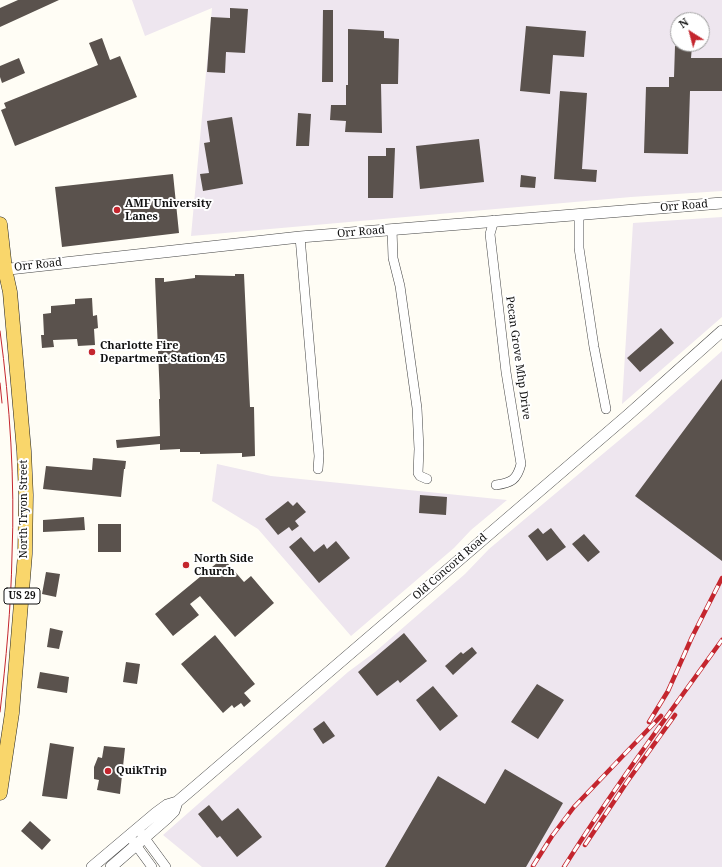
<!DOCTYPE html>
<style>
body{margin:0}
#map{position:relative;width:722px;height:867px;overflow:hidden;background:#fffdf5;font-family:"Noto Serif",serif}
canvas{display:block}
.north{position:absolute;left:670px;top:12px;width:40px;height:40px;box-sizing:border-box;background:#fff;border:1px solid #a0a0a0;border-radius:50%;rotate:324deg;font-size:11px;font-weight:700;line-height:16px;text-align:center;color:#111}
.north::after{content:'';display:block;margin:auto;width:14px;height:18px;background:#c4262e;clip-path:polygon(50% 0,100% 100%,50% 72%,0 100%)}
</style>
<div id="map">
<canvas width="722" height="867"></canvas>
<div class="north">N</div>
</div>
<script>
const ctx = document.querySelector('canvas').getContext('2d');
ctx.lineJoin = 'round';
function paint(path, color) { ctx.fillStyle = color; ctx.fill(path, 'evenodd'); }
function strokePath(path, color, width, dash) { ctx.strokeStyle = color; ctx.lineWidth = width; ctx.lineCap = dash ? 'butt' : 'round'; ctx.setLineDash(dash || []); ctx.stroke(path); }
function write(font, color, halo, rows, align = 'center') {
  ctx.font = font + ' "Noto Serif",serif'; ctx.lineWidth = 4; ctx.setLineDash([]); ctx.textBaseline = 'middle'; ctx.strokeStyle = halo; ctx.fillStyle = color; for (const [text, x, y, turn = 0] of rows) {
    ctx.save(); ctx.translate(x, y); ctx.rotate((+turn || 0) * Math.PI / 180); ctx.textAlign = isNaN(turn) ? turn : align; if (halo) ctx.strokeText(text, 0, 0); ctx.fillText(text, 0, 0); ctx.restore();
  }
}
paint(new Path2D(`
 M132,0H722V191L631,197L191,236L212,8L145,36ZM678,20H702V44H678Z
 M722,217V317L622,404L633,223Z
 M722,351V867H202L163,835L348,672L375,652L465,574L489,549L647,417Z
 M217,464L271,476L507,500L471,530L454,548L351,636L258,529L212,501Z`), '#eee6ef');
paint(new Path2D(`
 M18,0H59L0,27V8Z
 M230,8L248,9L245,53L226,52L225,73L207,72L211,17L230,18Z
 M323,10H333V82H322Z
 M526,26L586,31L584,57L553,55L550,94L520,91Z
 M348,29L384,31V38L399,39L398,84H381L382,133L345,132L346,121L330,120L331,105H346V85H348Z
 M102,38L110,60L120,56L137,97L15,146L1,110L6,108L4,103L98,65L89,43Z
 M675,46H692L691,58H722V91H690L688,154L644,153L646,87H669V77H674Z
 M19,58L25,73L2,83L0,77V66Z
 M560,91L587,93L582,169L597,170L596,182L554,179Z
 M298,113L311,114L309,146H296Z
 M232,117L243,184L203,191L200,174L209,173L204,143L210,142L207,121Z
 M479,139L484,182L420,189L416,146Z
 M386,148H395L393,198H368V156H386Z
 M173,174L179,233L62,247L55,187Z
 M521,175L536,177L535,188L520,187Z
 M235,274H244L250,407H254L255,456L242,457V453L200,454V452H180V449L160,450V444L117,448L116,440L160,436L159,399H160L155,278H164V282L195,278V275L235,276Z
 M92,298L93,316L97,315L98,328L94,329L95,345L78,346L77,339L53,340L54,347L42,348L41,335H44L43,314L51,313V306L75,304V299Z
 M661,328L674,343L640,372L627,358Z
 M722,379V561L635,496Z
 M93,458L126,461L125,469H124L121,497L43,489L46,466L92,470Z
 M420,495L447,497L446,515L419,513Z
 M288,501L293,506L297,502L306,512L295,521L299,526L292,531L289,527L278,535L265,519Z
 M84,517L85,530L43,532V520Z
 M98,524H121V552H98Z
 M538,528L543,534L551,528L566,547L547,561L528,536Z
 M584,534L600,552L588,562L572,544Z
 M301,537L314,552L324,544L327,549L336,541L350,558L319,583L289,547Z
 M223,558L244,582L251,576L274,603L235,637L200,596L190,604L199,615L173,636L155,614Z
 M46,572L60,574L56,597L42,594Z
 M50,628L63,631L59,649L47,647Z
 M404,633L427,661L400,683L398,680L377,696L358,672Z
 M215,635L255,684L244,693L251,701L244,707L241,703L234,708L232,705L223,713L181,664Z
 M472,647L477,653L453,675L445,666L461,652L463,654Z
 M126,662L140,664L137,684L123,682Z
 M40,672L69,677L67,693L37,688Z
 M537,684L564,700L538,739L511,722Z
 M433,686L458,716L440,731L416,700Z
 M324,721L335,736L323,744L313,729Z
 M50,743L74,747L67,799L42,796Z
 M104,746L125,748L120,794L97,790L99,780L94,779V767L98,757L102,758Z
 M505,769L563,803L526,867H385L438,776L485,804Z
 M209,805L222,821L238,808L262,837L237,857L220,836L217,838L198,814Z
 M30,821L51,840L42,850L21,831Z`), '#5a524d');
const minor = new Path2D(`
 M579,214V248L594,347L606,409
 M494,220L490,234L506,372L521,464C517,480 511,483 496,485
 M392,229L393,258L400,286L417,408L419,449L418,473L420,476L427,479
 M300,237L319,456L318,469
 M141,833L166,867
 M133,841L152,867`);
const tertiary = new Path2D(`
 M0,270L300,237L722,203
 M92,867L156,813L167,805L177,802L197,785L628,415L722,331
 M111,867L167,818L174,811L177,802`);
const primary = new Path2D(`
 M0,224L5,269L10,292L24,451L26,495L25,554L12,713L0,793`);
strokePath(minor, '#444', 10);
strokePath(tertiary, '#444', 12);
strokePath(primary, '#222', 15);
strokePath(minor, '#fff', 9);
strokePath(tertiary, '#fff', 11);
strokePath(primary, '#f9d66b', 14);
strokePath(new Path2D(`
 M0,331C10,405 15,481 12,555C11,608 6,660 0,712
 M0,383L2,403`), '#c4262e', 1);
const rail = new Path2D(`
 M649,722L668,691L692,637L722,578
 M585,845L627,782L675,715
 M533,866L552,836L574,807L661,716
 M564,867C613,789 668,715 722,640`);
strokePath(rail, '#c4262e', 4.5);
strokePath(rail, '#fff', 3, [9]);
for (const [x, y, r, color] of [
 [117,210,4,"#c4262e"],
 [92,352,4,"#c4262e"],
 [186,565,4,"#c4262e"],
 [108,771,4,"#c4262e"]
]) { const dot = new Path2D(); dot.arc(x, y, r, 0, 2 * Math.PI); ctx.fillStyle = color; ctx.fill(dot); strokePath(dot, '#fff', 1.5); }
for (const [x, y, w] of [
 [22,596,36]
]) { const box = new Path2D(); box.roundRect(x - w / 2, y - 8, w, 16, 3); ctx.fillStyle = '#fff'; ctx.fill(box); strokePath(box, '#111', 1); }
write('bold 10px', '#111', null, [
 ["US 29",22,596]
]);
write('bold 11px', '#111', '#fff', [
 ["AMF University",125,204],
 ["Lanes",125,217],
 ["Charlotte Fire",100,346],
 ["Department Station 45",100,359],
 ["North Side",194,559],
 ["Church",194,572],
 ["QuikTrip",116,771]
], 'left');
write('11px', '#111', '#fff', [
 ["Orr Road",684,206,-5],
 ["Orr Road",361,232,-5],
 ["Orr Road",38,265,-6],
 ["Pecan Grove Mhp Drive",518,358,82],
 ["North Tryon Street",24,509,-90],
 ["Old Concord Road",450,567,-41]
]);
</script>
